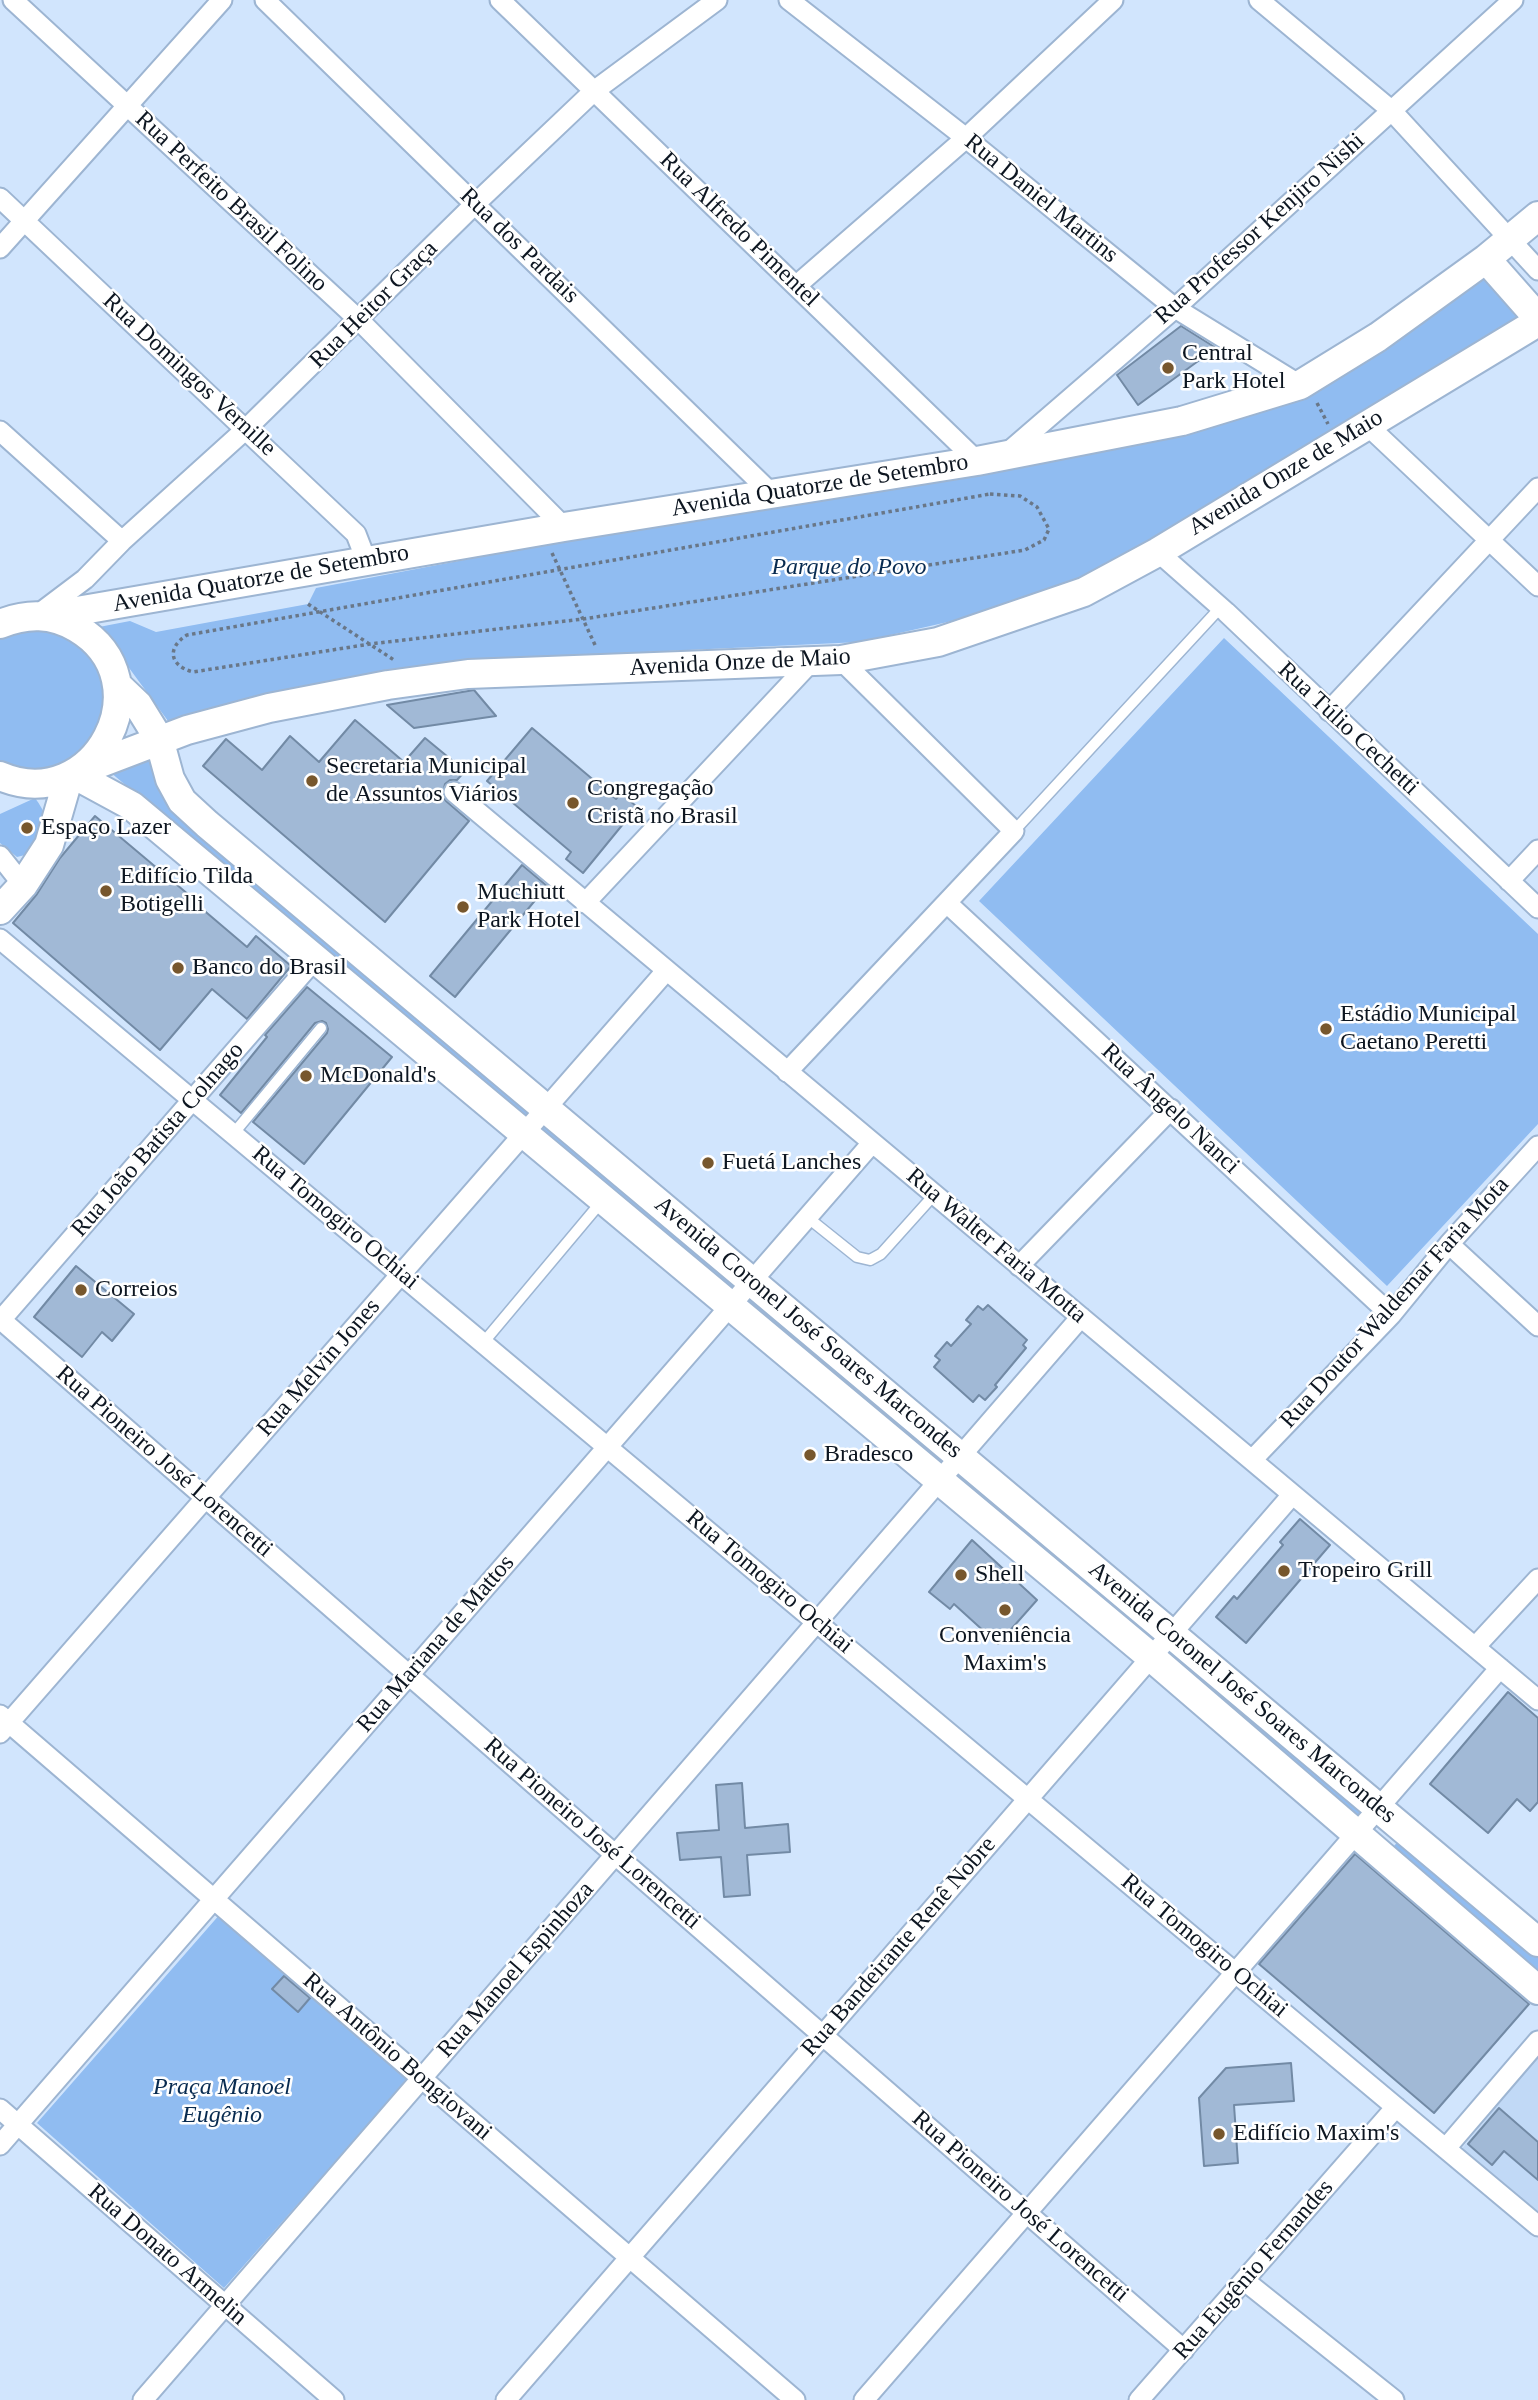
<!DOCTYPE html>
<meta charset="utf-8">
<style>
body{margin:0}
canvas{display:block;background:#d1e5fd}
</style>
<canvas width="1538" height="2400"></canvas>
<script>
const ctx = document.querySelector('canvas').getContext('2d');
ctx.lineJoin = 'round';
function paint(path, color) { ctx.fillStyle = color; ctx.fill(path, 'evenodd'); }
function strokePath(path, color, width, dash) { ctx.strokeStyle = color; ctx.lineWidth = width; ctx.lineCap = dash ? 'butt' : 'round'; ctx.setLineDash(dash || []); ctx.stroke(path); }
function write(font, color, halo, rows, align = 'center') {
  ctx.font = font + ' "Times New Roman",serif'; ctx.lineWidth = 5; ctx.setLineDash([]); ctx.textBaseline = 'middle'; ctx.strokeStyle = halo; ctx.fillStyle = color; for (const [text, x, y, turn = 0] of rows) {
    ctx.save(); ctx.translate(x, y); ctx.rotate((+turn || 0) * Math.PI / 180); ctx.textAlign = isNaN(turn) ? turn : align; if (halo) ctx.strokeText(text, 0, 0); ctx.fillText(text, 0, 0); ctx.restore();
  }
}
paint(new Path2D(`
 M1538,2056V2215L1460,2151Z`), '#c1d9f6');
paint(new Path2D(`
 M1482,272L1523,320L1152,542L1078,578L952,621L860,642L452,661L407,668L168,721L99,627L130,621L156,632L308,604L316,588L548,544L1183,432Z
 M45,628L67,635L100,666L108,711L88,752L48,773L0,765V637L23,629Z
 M1224,638L1538,934V1124L1387,1286L979,901Z
 M150,758L158,787L174,808L531,1110L523,1119L110,772Z
 M35,798C55,825 44,829 29,854L17,857L0,843V814Z
 M547,1123L737,1283L729,1291L538,1132Z
 M752,1294L946,1457L939,1466L744,1304Z
 M961,1469L1158,1635L1150,1644L953,1479Z
 M1172,1646L1366,1809L1357,1819L1164,1656Z
 M1399,1840L1538,1955V1971L1390,1851Z
 M221,1913L408,2079L224,2288L37,2123Z`), '#90bcf1');
const building = new Path2D(`
 M1181,326L1216,348L1138,405L1117,375Z
 M474,690L496,716L414,728L387,705Z
 M355,720L404,762L425,738L465,771L457,780H450L445,784L442,796L446,801L469,821L385,922L203,766L226,739L262,770L290,736L319,762Z
 M532,728L616,799L621,793L637,807L583,873L566,859L571,852L487,781Z
 M95,816L189,895L187,896L247,947L256,936L291,966L247,1019L212,989L160,1050L13,923L37,894L60,858Z
 M522,865L547,886L455,997L430,976Z
 M307,987L392,1057L304,1164L253,1122L327,1033L328,1029L326,1023L322,1021L315,1023L241,1113L220,1095L267,1037L265,1035Z
 M76,1266L134,1314L112,1341L102,1332L82,1357L34,1317Z
 M988,1305L1027,1340L1023,1345L1026,1348L995,1385L997,1387L985,1400L979,1395L973,1402L934,1367L940,1360L935,1356L947,1342L951,1346L971,1324L966,1320L978,1306L983,1310Z
 M1300,1519L1330,1545L1246,1643L1216,1617L1234,1596L1237,1599L1283,1545L1280,1542Z
 M972,1540L1037,1600L998,1644L954,1604L950,1609L929,1592Z
 M1508,1692L1538,1718V1802L1530,1811L1517,1799L1488,1833L1430,1784Z
 M742,1783L745,1828L788,1824L790,1852L747,1855L750,1895L724,1897L721,1857L680,1860L677,1833L719,1830L716,1785Z
 M1355,1854L1529,2004L1434,2113L1259,1964Z
 M284,1976L310,1998L298,2012L272,1989Z
 M1291,2063L1294,2101L1234,2105L1238,2163L1204,2166L1199,2098L1226,2068Z
 M1499,2108L1538,2142V2180L1504,2151L1492,2165L1468,2144Z`);
paint(building, '#a1b9d6');
strokePath(building, '#728aa5', 2);
const lane = new Path2D(`
 M1014,831L1220,608
 M234,1133L321,1028
 M807,1217L857,1257L870,1260L881,1254L934,1195
 M483,1343L602,1201`);
const street = new Path2D(`
 M13,0L359,320L564,527
 M265,0L771,493
 M500,0L977,461
 M789,0L966,138L1175,308L1300,385
 M1259,0L1391,110L1538,270
 M0,198L356,534L366,560
 M0,248L222,0
 M797,285L966,138L1113,0
 M1366,424L1538,586
 M0,431L122,541
 M1006,454L1175,308L1513,0
 M1158,552L1226,612L1538,908
 M36,616L85,579L122,541L246,429L475,204L594,91L717,0
 M1329,711L1538,488
 M454,792L1538,1700
 M0,856L23,885
 M1509,881L1538,850
 M585,903L810,663
 M948,904L1391,1315
 M0,939L1538,2226
 M787,1072L1014,831L841,660
 M1449,1244L1538,1326
 M1019,1266L1171,1109
 M0,1319L1184,2350
 M0,1321L315,959
 M1252,1460L1391,1315L1449,1244L1538,1146
 M1475,1647L1538,1579
 M0,1715L795,2400
 M0,1733L666,971
 M0,2109L334,2400
 M0,2145L872,1143
 M1446,2148L1538,2041
 M1245,2281L1394,2400
 M143,2400L1081,1317
 M506,2400L1292,1495
 M864,2400L1500,1668
 M1139,2400L1396,2107`);
const secondary = new Path2D(`
 M1486,259L1538,318
 M48,616L564,527L977,461L1182,421L1300,385L1378,337L1486,259L1538,216
 M0,624C27,613 52,613 77,628C166,681 95,817 0,776
 M117,685L138,705L159,739L170,779L182,801L207,824L1538,1942
 M82,770L187,730L269,708L388,685L468,674L841,660L938,642L1084,592L1158,552L1538,322
 M73,774L132,806L1151,1657L1538,1990
 M0,910L23,885L49,845L69,776`);
strokePath(lane, '#9db5d2', 13);
strokePath(street, '#9db5d2', 23);
strokePath(secondary, '#9db5d2', 32);
strokePath(new Path2D(`
 M1317,403L1328,424
 M990,494L1020,496L1037,507L1049,529L1044,540L1025,550L583,619L370,644L193,672C170,666 166,648 187,635Z
 M552,553L596,647
 M308,604L394,660`), '#697788', 3.5, [3.5, 3.5]);
strokePath(lane, '#fff', 10);
strokePath(street, '#fff', 19);
strokePath(secondary, '#fff', 28);
for (const [x, y, r, color] of [
 [1168,368,7,"#77572d"],
 [312,781,7,"#77572d"],
 [573,803,7,"#77572d"],
 [27,828,7,"#77572d"],
 [106,891,7,"#77572d"],
 [463,907,7,"#77572d"],
 [178,968,7,"#77572d"],
 [1326,1029,7,"#77572d"],
 [306,1076,7,"#77572d"],
 [708,1163,7,"#77572d"],
 [81,1290,7,"#77572d"],
 [810,1455,7,"#77572d"],
 [1284,1571,7,"#77572d"],
 [961,1575,7,"#77572d"],
 [1005,1610,7,"#77572d"],
 [1219,2134,7,"#77572d"]
]) { const dot = new Path2D(); dot.arc(x, y, r, 0, 2 * Math.PI); ctx.fillStyle = color; ctx.fill(dot); strokePath(dot, '#fff', 2.5); }
write('24px', '#0d1621', '#fff', [
 ["Rua Daniel Martins",1041,199,39],
 ["Rua Perfeito Brasil Folino",231,202,43],
 ["Rua Professor Kenjiro Nishi",1260,229,-42],
 ["Rua Alfredo Pimentel",739,230,44],
 ["Rua dos Pardais",519,246,44],
 ["Rua Heitor Graça",374,305,-45],
 ["Rua Domingos Vernille",189,375,43],
 ["Avenida Onze de Maio",1286,473,-31],
 ["Avenida Quatorze de Setembro",820,486,-9],
 ["Avenida Quatorze de Setembro",261,579,-10],
 ["Avenida Onze de Maio",740,663,-3],
 ["Rua Túlio Cechetti",1348,729,43],
 ["Rua Ângelo Nanci",1170,1109,43],
 ["Rua João Batista Colnago",158,1140,-49],
 ["Rua Tomogiro Ochiai",335,1218,40],
 ["Rua Walter Faria Motta",996,1246,40],
 ["Rua Doutor Waldemar Faria Mota",1395,1303,-48],
 ["Avenida Coronel José Soares Marcondes",808,1328,40],
 ["Rua Melvin Jones",319,1368,-49],
 ["Rua Pioneiro José Lorencetti",164,1462,41],
 ["Rua Tomogiro Ochiai",769,1582,40],
 ["Rua Mariana de Mattos",436,1644,-49],
 ["Avenida Coronel José Soares Marcondes",1242,1693,40],
 ["Rua Pioneiro José Lorencetti",592,1834,41],
 ["Rua Tomogiro Ochiai",1204,1946,40],
 ["Rua Bandeirante Renê Nobre",899,1947,-49],
 ["Rua Manoel Espinhoza",516,1970,-49],
 ["Rua Antônio Bongiovani",397,2057,41],
 ["Rua Pioneiro José Lorencetti",1020,2207,41],
 ["Rua Donato Armelin",167,2255,41],
 ["Rua Eugênio Fernandes",1254,2270,-49]
]);
write('24px', '#0d1621', '#fff', [
 ["Central",1182,354],
 ["Park Hotel",1182,382],
 ["Secretaria Municipal",326,767],
 ["de Assuntos Viários",326,795],
 ["Congregação",587,789],
 ["Cristã no Brasil",587,817],
 ["Espaço Lazer",41,828],
 ["Edifício Tilda",120,877],
 ["Botigelli",120,905],
 ["Muchiutt",477,893],
 ["Park Hotel",477,921],
 ["Banco do Brasil",192,968],
 ["Estádio Municipal",1340,1015],
 ["Caetano Peretti",1340,1043],
 ["McDonald's",320,1076],
 ["Fuetá Lanches",722,1163],
 ["Correios",95,1290],
 ["Bradesco",824,1455],
 ["Tropeiro Grill",1298,1571],
 ["Shell",975,1575],
 ["Conveniência",1005,1636,"center"],
 ["Maxim's",1005,1664,"center"],
 ["Edifício Maxim's",1233,2134]
], 'left');
write('italic 24px', '#082b50', '#fff', [
 ["Parque do Povo",849,568],
 ["Praça Manoel",222,2088],
 ["Eugênio",222,2116]
]);
</script>
